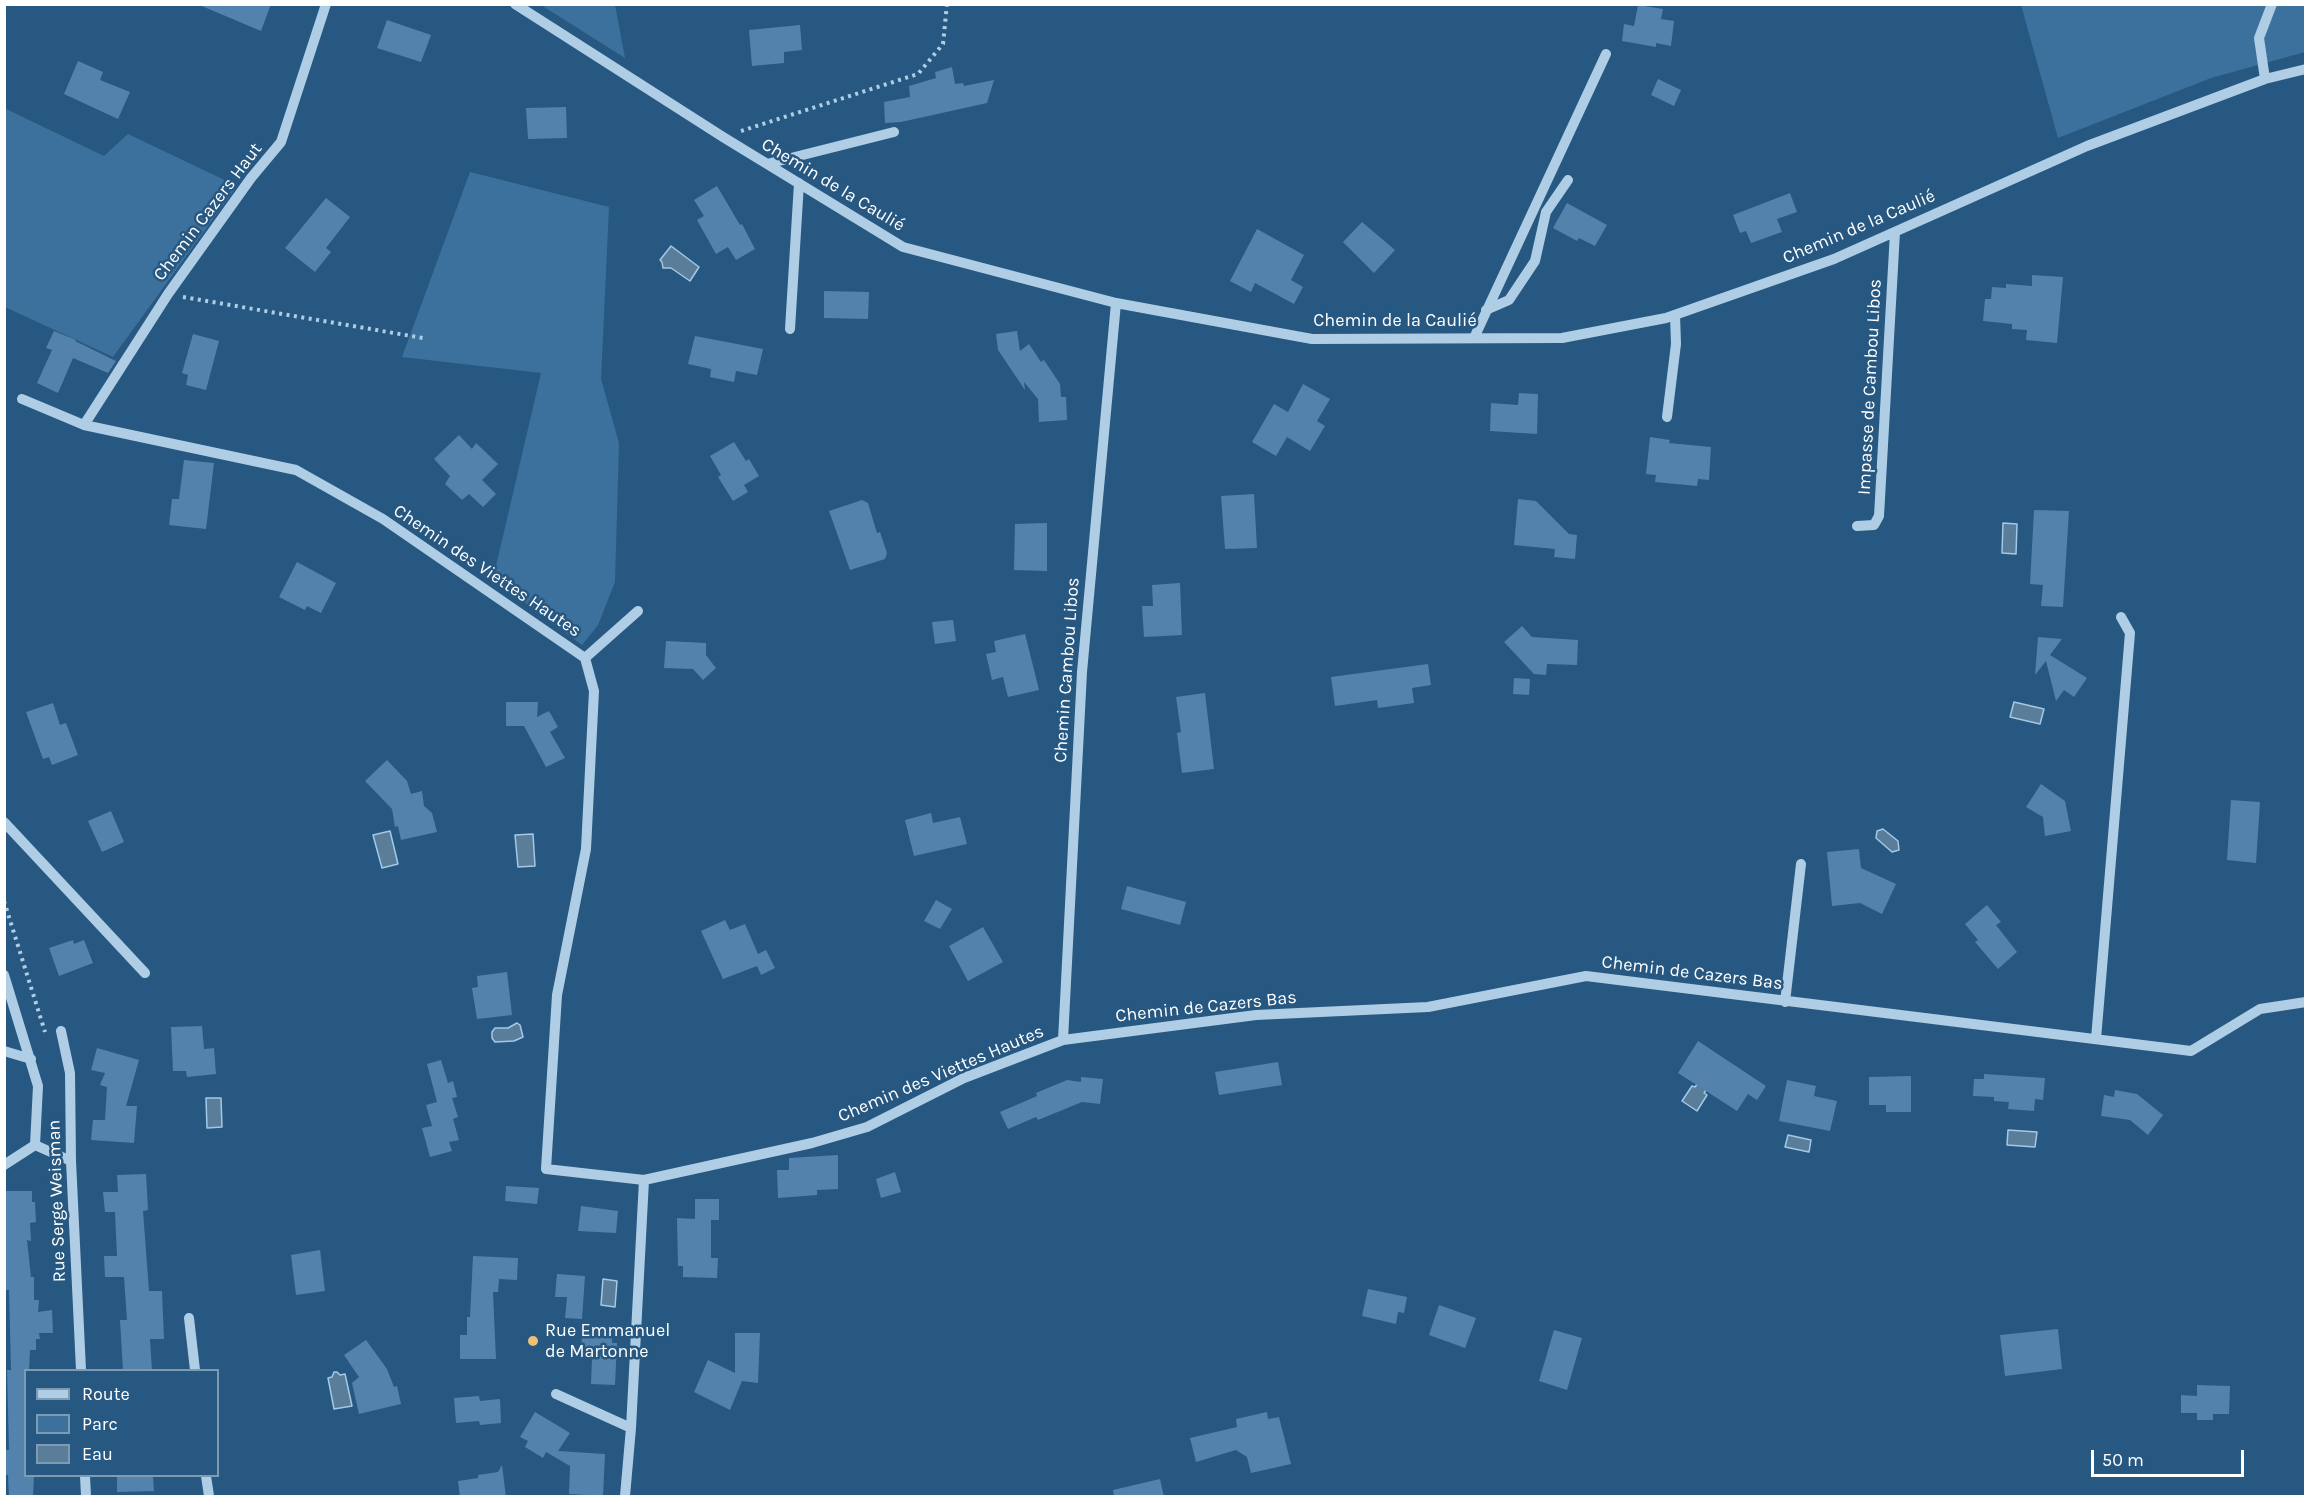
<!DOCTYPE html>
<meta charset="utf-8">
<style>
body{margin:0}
#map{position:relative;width:2310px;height:1501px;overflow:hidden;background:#275881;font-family:Karla,sans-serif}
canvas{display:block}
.frame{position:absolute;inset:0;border:6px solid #fff;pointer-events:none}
.legend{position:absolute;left:24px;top:1369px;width:195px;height:108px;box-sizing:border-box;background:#275881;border:2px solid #7d9bb3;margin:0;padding:8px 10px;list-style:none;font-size:18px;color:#fff}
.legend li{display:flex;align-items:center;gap:12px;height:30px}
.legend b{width:30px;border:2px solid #7d9bb3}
.scale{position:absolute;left:2091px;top:1450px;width:153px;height:27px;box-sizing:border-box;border:3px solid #fff;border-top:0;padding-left:8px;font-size:18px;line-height:21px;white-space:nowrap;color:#fff;-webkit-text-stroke:4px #275881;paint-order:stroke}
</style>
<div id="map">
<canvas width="2310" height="1501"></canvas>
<div class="frame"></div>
<ul class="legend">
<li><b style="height:8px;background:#afcee6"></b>Route</li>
<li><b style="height:16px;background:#3c719e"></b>Parc</li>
<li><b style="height:16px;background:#5a7d99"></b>Eau</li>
</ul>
<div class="scale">50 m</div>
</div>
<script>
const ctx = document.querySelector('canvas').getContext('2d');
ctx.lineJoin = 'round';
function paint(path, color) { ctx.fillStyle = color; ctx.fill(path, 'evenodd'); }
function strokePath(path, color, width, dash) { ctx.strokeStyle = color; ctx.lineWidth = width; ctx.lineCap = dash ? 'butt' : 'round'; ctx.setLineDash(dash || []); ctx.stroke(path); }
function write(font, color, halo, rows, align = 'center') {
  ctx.font = font + ' Karla,sans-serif'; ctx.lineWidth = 5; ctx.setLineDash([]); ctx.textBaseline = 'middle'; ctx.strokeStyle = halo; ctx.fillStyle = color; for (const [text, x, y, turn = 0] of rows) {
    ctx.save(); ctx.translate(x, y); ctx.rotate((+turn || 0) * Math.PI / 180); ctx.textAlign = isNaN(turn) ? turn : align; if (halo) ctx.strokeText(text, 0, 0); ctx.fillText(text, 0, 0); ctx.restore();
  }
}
paint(new Path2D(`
 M541,5H615L625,58Z
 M2021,5H2305V52L2211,78L2058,138Z
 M4,108L104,156L128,134L237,186L113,357L5,307Z
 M470,172L609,207L601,379L619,443L615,582L598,625L582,645L493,579L541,373L402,357Z`), '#3c719e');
const water = new Path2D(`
 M671,246L699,267L690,281L671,268H663L662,262L660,260Z
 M2003,523L2017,524L2016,554L2002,553Z
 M2014,702L2044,709L2040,724L2010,717Z
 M1883,829L1898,841L1899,850L1892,852L1876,838L1877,831Z
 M390,831L398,864L382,868L373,835Z
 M533,834L535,866L518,867L515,835Z
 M517,1023L520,1025L523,1037L514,1041L495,1042L492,1038V1032L495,1028H508Z
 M1700,1080L1709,1086L1704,1093L1707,1095L1697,1111L1682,1101L1692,1086L1695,1087Z
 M206,1098H221L222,1127L207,1128Z
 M2008,1130L2037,1132L2035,1147L2007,1145Z
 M1788,1135L1811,1140L1809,1152L1785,1147Z
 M603,1279L617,1281L615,1307L601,1305Z
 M334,1372H337L340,1375L345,1374L352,1406L334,1409L328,1378L332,1377Z`);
paint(water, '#5a7d99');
strokePath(water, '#a3c9e7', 1.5);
paint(new Path2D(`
 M197,4H271L261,31Z
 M1638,5L1663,9L1661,19L1674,21L1671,46L1656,43V47L1622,41L1624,24L1634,26Z
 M387,20L431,35L421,62L377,48Z
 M800,25L802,50L784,52V63L752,66L749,30Z
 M78,61L103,72L100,80L130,92L118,119L64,94Z
 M952,67L955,84L963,83L964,86L994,80L987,103L901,122L885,123L884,102L910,97L909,86L936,78L935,72Z
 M1658,79L1681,90L1674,106L1651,95Z
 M566,107L567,138L528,139L526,108Z
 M717,186L740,225L742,224L755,249L736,260L728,247L716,254L697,220L704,216L694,200Z
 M1790,193L1797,212L1777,219L1782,232L1751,243L1746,231L1740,233L1733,215Z
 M326,198L350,217L326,248L331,252L315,272L285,248Z
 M1567,203L1607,225L1595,246L1579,238L1577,241L1553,228Z
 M1362,222L1395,250L1374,273L1343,242Z
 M1257,229L1304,255L1291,280L1303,287L1294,304L1255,283L1251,292L1230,281Z
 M2032,275L2063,277L2057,343L2026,340L2027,330L2012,329V324L1983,321L1985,299H1991L1992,287L2006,288V284L2032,286Z
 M824,291L869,292L868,319L824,318Z
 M54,331L76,340L75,341L116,361L108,373L73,358L58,393L37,383L52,350L46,348Z
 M1017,331L1020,351L1029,344L1041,362L1044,360L1060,384L1061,397H1066L1067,420L1039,422L1038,399L1024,382L1025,390L998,350L996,334Z
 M193,334L219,341L206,390L186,385L188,375L182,373Z
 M695,336L763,349L757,375L736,371L734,382L710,377L711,369L688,364Z
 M1303,384L1330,399L1317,421L1325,426L1310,451L1287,437L1276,456L1252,442L1274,404L1288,412Z
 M1519,393L1538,394L1537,434L1490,431L1491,403L1518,405Z
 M459,435L472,449L476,443L498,464L482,480L496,494L483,507L469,494L462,500L445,484L450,476L434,459Z
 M1650,437L1670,440L1669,443L1711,447L1709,480L1698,479L1697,486L1655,482L1656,475L1646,474Z
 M734,442L746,461L749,459L759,476L744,485L748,492L733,501L718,477L721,475L710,456Z
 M184,460L214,463L206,529L169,525L172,499H179Z
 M1254,494L1257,548L1225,549L1221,496Z
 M1518,499L1536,501L1569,534L1577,535L1575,559L1554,557L1555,549L1514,545Z
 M862,500L868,503L877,533L880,532L887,553L885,559L850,570L829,511Z
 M2034,510L2069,511L2063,607L2041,606L2043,585L2030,584Z
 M1047,523V571L1014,570L1015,524Z
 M297,562L336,583L321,613L307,606L305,610L279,597Z
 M1180,583L1182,635L1144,637L1142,606H1153L1152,585Z
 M953,620L956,641L935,644L932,622Z
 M1522,626L1532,637L1578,640L1577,665L1547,664L1546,675L1534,674L1504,642Z
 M1025,634L1039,690L1008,697L1003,677L992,680L986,654L996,652L994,641Z
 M2038,637L2062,639L2050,655L2087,678L2074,697L2064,690L2056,701L2046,661L2035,675Z
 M666,641L706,643V655L716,668L703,680L693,669L664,668Z
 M1428,664L1431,685L1412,688L1414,703L1378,708L1377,700L1335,706L1331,677Z
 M1514,678L1530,679L1529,695L1513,694Z
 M1205,693L1214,769L1182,773L1177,733L1181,732L1176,697Z
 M506,702H538L537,717L549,711L558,727L550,732L565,758L546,767L524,726H506Z
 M53,703L60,725L66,723L78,755L52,765L49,757L43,759L26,712Z
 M387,760L407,781L411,794L422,791L424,806L432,813L437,832L401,840L398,826L395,827L392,809L365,781Z
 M2041,784L2065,801L2071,831L2045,836L2043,817L2026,807Z
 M2231,800L2260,802L2256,863L2227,860Z
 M111,811L124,842L102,852L88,821Z
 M931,813L933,823L960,817L967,844L914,856L905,820Z
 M1859,849L1861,868L1896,884L1882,914L1860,903L1832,906L1827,852Z
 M1127,886L1186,902L1180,925L1121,909Z
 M936,900L952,909L940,929L924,921Z
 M1987,905L2001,922L1996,925L2017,952L1998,969L1975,942L1978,940L1965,924Z
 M725,920L730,930L745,924L758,954L766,950L775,968L761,975L757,966L723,979L701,931Z
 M983,927L1003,962L968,981L949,946Z
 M73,940L74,944L84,940L93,963L59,976L49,948Z
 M507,972L512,1015L477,1019L472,988L478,987L477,976Z
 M202,1026L204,1049L214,1048L216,1074L187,1077L186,1071H173L171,1027Z
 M1698,1041L1766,1086L1757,1100L1748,1094L1737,1111L1678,1073Z
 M97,1048L139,1060L126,1106H137L134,1143L91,1140L93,1120H105L107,1087L100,1085L105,1073L91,1070Z
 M441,1060L448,1083L453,1081L457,1097L452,1098L458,1117L453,1119L459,1140L449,1142L452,1151L430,1157L422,1128L432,1126L426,1105L437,1102L427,1064Z
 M1278,1062L1282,1085L1219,1095L1215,1072Z
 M1984,1074L2045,1078L2043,1100L2035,1099L2034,1111L2008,1109L2009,1102L1994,1101V1097L1973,1096L1974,1079H1984Z
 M1911,1076V1112H1886V1105H1869V1077Z
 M1081,1077L1103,1079L1100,1104L1082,1102L1038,1120L1036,1117L1008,1129L1000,1112L1037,1096L1036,1093L1067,1080L1081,1082Z
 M1787,1080L1816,1086L1814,1096L1837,1101L1830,1131L1779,1121Z
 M2115,1090L2137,1094L2163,1115L2148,1135L2130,1120L2101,1116L2104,1095L2114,1097Z
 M838,1155V1189L817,1190V1195L778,1198L777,1170H789V1158Z
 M895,1172L901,1192L881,1198L876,1179Z
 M146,1174L148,1210L143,1211L149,1291H162L164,1339H150L152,1371H123L120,1320H127L124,1277H105L104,1256H117L115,1212H105L103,1192H118L117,1175Z
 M506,1186L539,1188L537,1204L505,1201Z
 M6,1191H32V1202H35L36,1222L30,1223L31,1241L27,1240L31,1277H34V1300H39L38,1312L52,1310L53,1333H39L40,1339H36V1350H30L29,1371H26V1476H34L33,1497H9L8,1475H5L6,1450H9L7,1370H11L9,1290H4Z
 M695,1199H719V1220H711V1258H718L717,1278L683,1277V1266H678L677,1218L695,1219Z
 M581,1206L618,1211L616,1233L578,1231Z
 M320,1250L325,1291L296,1295L291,1255Z
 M473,1256L518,1258L517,1280L499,1279L498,1292H493L496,1359H460V1335H467V1317H470Z
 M557,1274L585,1276L582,1319L565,1318L567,1297H555Z
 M1368,1289L1407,1297L1404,1313L1398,1312L1396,1324L1362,1316Z
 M1439,1305L1476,1318L1465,1348L1429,1335Z
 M2058,1329L2062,1369L2005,1376L2000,1335Z
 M1554,1330L1582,1338L1567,1390L1539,1381Z
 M582,1332L612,1333V1343H617L615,1385L591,1384L592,1359L581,1358Z
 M735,1333H760L758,1383L742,1381L730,1410L694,1392L708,1360L735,1373Z
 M366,1340L387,1369L394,1387L397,1386L401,1404L359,1414L352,1383L359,1377L344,1355Z
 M2197,1385L2230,1386L2229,1414H2213V1420H2197V1413H2181V1395L2197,1396Z
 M479,1396L480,1401L500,1399L501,1423L480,1425L479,1421L456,1423L454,1398Z
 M535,1412L570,1433L558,1451L605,1454L603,1496L569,1494L570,1466L546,1452L543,1458L525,1447L528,1441L520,1437Z
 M1267,1412L1268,1419L1279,1417L1291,1464L1251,1473L1247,1457L1236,1450L1196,1462L1190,1438L1237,1427L1236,1419Z
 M502,1465L506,1497H460L458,1481L478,1478V1475L498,1472Z
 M117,1476H153L154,1491L117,1492Z
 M1160,1479L1164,1497H1114L1113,1490Z`), '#5383ac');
strokePath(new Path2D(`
 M741,131L918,74L943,44L947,4
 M183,297L423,338
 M4,901L45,1032`), '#afcee6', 4, [3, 4.5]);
strokePath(new Path2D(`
 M515,4L723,137L903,247L1116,303L1312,339L1562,338L1666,318L1834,259L2087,146L2265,79L2306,69
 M2265,79L2259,38L2272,4
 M767,164L894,132
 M1486,310L1509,300L1535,261L1546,212L1568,180
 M790,329L799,183
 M1474,338L1606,54
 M22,399L84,425L296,470L383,519L585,658L594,691L586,849L557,995L546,1169L644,1180L812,1143L867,1127L964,1078L1063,1040L1256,1015L1428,1007L1586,976L2191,1051L2260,1009L2306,1002
 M1667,417L1676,344L1675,315
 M84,425L168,294L251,178L281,142L326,4
 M1857,526L1874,525L1879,516L1895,232
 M585,658L638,611
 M4,822L145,973
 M4,975L38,1086L35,1145L4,1165
 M1785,1002L1801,864
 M61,1031L70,1073L71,1161L81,1370
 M2096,1039L2130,633L2121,617
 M1063,1040L1082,672L1116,303
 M4,1051L31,1059
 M35,1145L71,1161
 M189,1318L195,1370
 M556,1394L631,1428
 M85,1476L86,1496
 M206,1476L209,1496
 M625,1496L631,1428L644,1180`), '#afcee6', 10);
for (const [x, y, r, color] of [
 [533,1341,6,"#efbf74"]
]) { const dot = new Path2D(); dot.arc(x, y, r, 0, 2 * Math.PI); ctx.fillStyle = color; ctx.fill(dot); strokePath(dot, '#275881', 2); }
write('18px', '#fff', '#275881', [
 ["Chemin de la Caulié",833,185,31],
 ["Chemin Cazers Haut",208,212,-53],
 ["Chemin de la Caulié",1859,227,-23],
 ["Chemin de la Caulié",1395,321],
 ["Impasse de Cambou Libos",1870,387,-87],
 ["Chemin des Viettes Hautes",487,571,34],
 ["Chemin Cambou Libos",1067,670,-86],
 ["Chemin de Cazers Bas",1692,973,7],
 ["Chemin de Cazers Bas",1206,1007,-6],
 ["Chemin des Viettes Hautes",941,1074,-23],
 ["Rue Serge Weisman",57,1201,-92]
]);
write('18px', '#fff', '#275881', [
 ["Rue Emmanuel",545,1331],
 ["de Martonne",545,1352]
], 'left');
</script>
